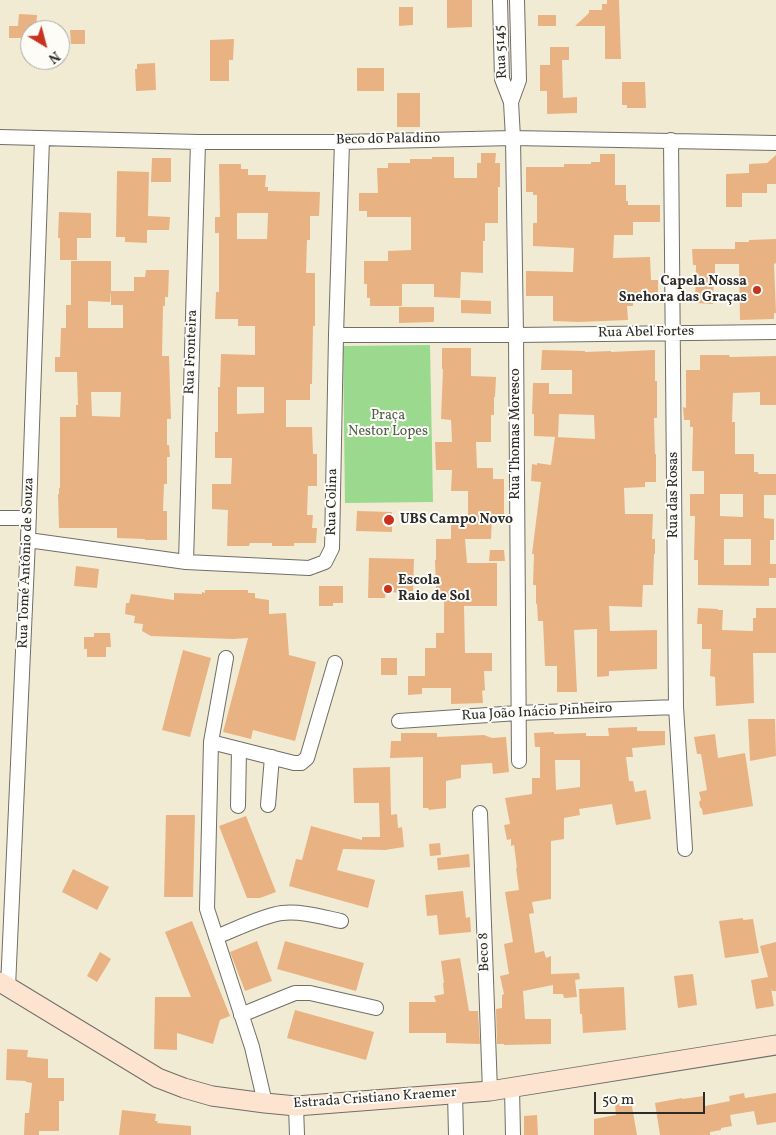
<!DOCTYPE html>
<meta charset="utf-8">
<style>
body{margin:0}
#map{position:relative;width:776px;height:1135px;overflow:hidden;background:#f1ebd4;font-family:Vollkorn,serif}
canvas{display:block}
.north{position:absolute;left:20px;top:20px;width:50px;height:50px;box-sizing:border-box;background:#fdfcf7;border:1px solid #a9a8a5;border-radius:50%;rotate:143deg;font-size:14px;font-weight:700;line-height:20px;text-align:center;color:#2b2b2b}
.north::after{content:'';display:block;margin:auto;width:18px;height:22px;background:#c8321e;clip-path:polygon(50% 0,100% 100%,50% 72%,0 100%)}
.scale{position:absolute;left:594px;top:1092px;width:111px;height:22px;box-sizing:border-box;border:2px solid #2b2b2b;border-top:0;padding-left:6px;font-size:15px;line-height:18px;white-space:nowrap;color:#2b2b2b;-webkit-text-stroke:4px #fdfcf7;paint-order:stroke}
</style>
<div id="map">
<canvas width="776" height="1135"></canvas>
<div class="north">N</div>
<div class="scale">50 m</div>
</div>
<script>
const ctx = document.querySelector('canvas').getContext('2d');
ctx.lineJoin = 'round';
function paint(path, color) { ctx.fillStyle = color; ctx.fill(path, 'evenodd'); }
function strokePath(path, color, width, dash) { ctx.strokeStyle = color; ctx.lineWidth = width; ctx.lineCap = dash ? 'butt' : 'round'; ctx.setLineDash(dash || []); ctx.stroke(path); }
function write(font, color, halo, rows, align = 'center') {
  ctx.font = font + ' Vollkorn,serif'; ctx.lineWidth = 4; ctx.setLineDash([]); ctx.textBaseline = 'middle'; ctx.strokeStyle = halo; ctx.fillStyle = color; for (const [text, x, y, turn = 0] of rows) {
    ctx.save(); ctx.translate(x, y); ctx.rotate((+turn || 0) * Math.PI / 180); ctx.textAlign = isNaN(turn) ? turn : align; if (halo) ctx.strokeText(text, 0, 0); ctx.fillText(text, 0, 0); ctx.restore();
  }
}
paint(new Path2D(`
 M430,345L433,502L345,503L343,346Z`), '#9bd98e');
paint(new Path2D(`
 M447,0H472V27L447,28Z
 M607,0H619L621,59H605V26H575L589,13V10H602V4H607Z
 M399,7H413V25L399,26Z
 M19,14L37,15L36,30H30V38H9V26H18Z
 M538,15H556V26H538Z
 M70,30H85V44H71Z
 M234,39L233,60H229V81H210V40Z
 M550,47H569V60H562L563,98L577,97V113L547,114V91H540V65H550Z
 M155,63L156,90L136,91L135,69H137V64Z
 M357,68H384V91H357Z
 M622,82H645L646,108H627V105H622Z
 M397,93H420V127H397Z
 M481,153H496L495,163H500V187H498V223H485V241H483V273L461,272L460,298L434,297V284H402V306H370V298H367V284H364V261H388V251L411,250V217H367V211H359V193H378L377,168H388V163H410V159H432V157H454V178H477V163H481Z
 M600,154H615V185H626V201H628V205H660V222H633V235H614L613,258L650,257L651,280H658V293H633V306H627L628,320L579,322L553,321V296H526V271L573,272L574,248L533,246V223H537V195H533V192H526V167H564V164H591V162H600Z
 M776,155V184H767V193H742V207H726V174L749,173V164L767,163Z
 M152,158H171V182H151Z
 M219,164H241V169H248V175H266L265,187H268V191L320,192L319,216H310V240H307L306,273H315V326H313L312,384H310V400H286V427H312L313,454H317V486H308L307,515H313L312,528H317L316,543H294V546H272V543H250L249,546H227L228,510L212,509V484H231L232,458H215V432H218V387H220L221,354L255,355V326H238V319H215L216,292H219V233H215V217H220ZM237,213H268L267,239H237ZM237,387H264V413L237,414Z
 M117,171L149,172L148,216L170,217L169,230H147V243L125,242V237H116Z
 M59,212L91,213V238H77V260H60V238H58Z
 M776,239V263L774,264L776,313H774V319L740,320L739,264H715V273H714L713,304L695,303L696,265H693L692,249H735V242H749V240Z
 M71,261H111V291H134V277H145L146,270H169L168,297H165V306H163L162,356H169L170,389L171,419H167V445H169L170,457H167V484H164L163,511H167V540H145V539L117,538V528H59L58,494H59V488H60V417H76V405H78L77,372H55V357H60L61,328H66V305H71ZM111,291V305H123V328H88V301L110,302ZM91,392H121L120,417L92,416Z
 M461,300L491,301V314L461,313Z
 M399,307H434V322L399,323Z
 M442,348H471V376L496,377L495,397H494V415H491V442H476L477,468H493V479H504V516H492L491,539H465L467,563H497V606H464L465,653H492V671H484L485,690L482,691L483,703L451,704V688H422V694L408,695V676H425V648H436V633H444V601H439V588H436L435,560H436V539H451V515L468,516V491H451L452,470H436L435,442H452L451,420L441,419L443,369H442Z
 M542,350L585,351V352L611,351V352L655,350V381H657V418H654L655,454H656V482H645V487L624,488L625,514H653L652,539H655V554H654L653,585H643L642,607L609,606L610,631L657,630V669L609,671V676L597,677V629L574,630L577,692H557V666H545L543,621H538L537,604H536V585H533L534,554H532L541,482L531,481L532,464L537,465V463L551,465L555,437L595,439L594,415L559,414L558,437L534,436V414H532L533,383H549V394H572V370H541Z
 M700,355H729L730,357L776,356V405H760V392L733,393L732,422H735V454H754V472H758V474H776V495H764V518L774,519V540H770V564H776V578H769V586L698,585V560H694L695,516H690V494H704V471H692L693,427H690V420H684L683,407L686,408V370H700ZM720,494H743V517L720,516ZM724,539H751V565H724Z
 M357,511L392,512V532L356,531Z
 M490,550H504L505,561H489Z
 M369,558L414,559L413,593L386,592L385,598H368Z
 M76,566L99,569L97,588L74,586Z
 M319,586H343V603H333V606H319Z
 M205,590H248V593H255V598L269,600V614L286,613L289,655L316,662L295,741L253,730L251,739L223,732L248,638L233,639L151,636L142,631L143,624L134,623L135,616L125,614L126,603H129L131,594L174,600V593L202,594V592L205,593Z
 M698,608L718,609V610H723L722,630L753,631V618H756V608H776V653H753L754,703L716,706L715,677L710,676L711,649H702V624H697Z
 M94,633H110L111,647H106V657H87V649H84V637H94Z
 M183,650L211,658L190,737L162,730Z
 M381,658H397V675H381Z
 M748,719H775L776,756L750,761Z
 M637,727V731H665V745L632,748L633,757H626L629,781H633L635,792L646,790L651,819L616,825L612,804L579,809L580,815L564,818V839L551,841V899L532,902L534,913L529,914L535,953L544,951L546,958L551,956V974L579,973L580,979L575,980L577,997L564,998L563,994H553V985L523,991L525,1019H551V1044L504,1045V1044H497L496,1009L502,1008V995L504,994L500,976L509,974L504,944L513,942L505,892L519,890L516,868H517L514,845L511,846V839L507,840L504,825L510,824L505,798L532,794V778H540V747H535L534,733L554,732V734L586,733V736H609L608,728ZM555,760H580V787L556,790Z
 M401,733H437V737L484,735L492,738L506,737L509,772L493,774L492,763L461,765V778L446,781V808L429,810L428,808H423V757L390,758L391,741H401Z
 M715,734L718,758L745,753L753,806L703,815L702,809L700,807L699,802L701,800L699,792L707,790L701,754H697L694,737Z
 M390,767L391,815L397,814L398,828L402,827L404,847L385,850L343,849L337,870L375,880L368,908L289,886L296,859L302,860L311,826L362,840V837H380L379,803H354L353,768Z
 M166,815H195L193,897H164Z
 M246,816L276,892L260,898H247L219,826Z
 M440,843L441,855L430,856L429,844Z
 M469,854L470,867L438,870L437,858Z
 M73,869L109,887L97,910L62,892Z
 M463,891L466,918L470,917L471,932L439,935L437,915L427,916L425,895Z
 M743,918V920L753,919L759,953L725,958L719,921Z
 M192,921L230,1016L220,1020L213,1044L177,1033V1050L154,1049L155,997H191L165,932Z
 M257,941L272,981L245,991L230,952Z
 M285,941L364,963L356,991L277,969Z
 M776,942V991H772L771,988L774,1006L756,1009L751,980L768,977L760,946Z
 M100,952L111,959L97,982L87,976Z
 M460,958L469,1011H478L480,1044L446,1043V1033H409V1002H436L434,996L444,994L443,983H444L441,961Z
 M693,974L697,1005L678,1008L674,976Z
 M624,987L626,1030L583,1033L582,1014H580L579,989Z
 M295,1010L374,1032L366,1060L287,1038Z
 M7,1049L28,1050L27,1057L48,1059V1078H64V1101H59V1131H39V1135H24L25,1113H29L32,1083L26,1082V1081L6,1080Z
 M744,1093L745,1098L776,1093V1122L757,1125L754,1111L730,1115L732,1126L721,1128V1130L710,1132V1135H660L655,1103L682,1098V1099L704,1096L705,1106L730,1101L729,1096Z
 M631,1101L637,1135H594V1119L616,1115L615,1104Z
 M122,1110L156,1114L155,1121H158L157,1123L191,1126V1135H119Z
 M537,1115L538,1135H524V1116Z`), '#e9b283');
const minor = new Path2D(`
 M500,0L502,79L511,102L513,138L516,335L519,761
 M511,102L519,80L517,0
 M0,137L198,142H342L513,138L776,143
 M671,140L676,707L685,849
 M336,335H516L776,332
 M0,518H29
 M28,540L186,562L309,568L325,562L332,548L336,335L342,142
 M186,562L198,142
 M226,658L211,742L207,909L252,1047L265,1103
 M399,721L518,713L676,707
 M211,742L294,763H301L307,758L335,663
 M268,805L272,757
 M238,806L239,749
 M480,813L490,1091
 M216,937C234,930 264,915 282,913C302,911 322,917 341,921
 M8,987L28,540L42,139
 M241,1015L280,999L295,993H310L376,1008
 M512,1088L513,1135
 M455,1093L456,1135
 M296,1106L297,1135`);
const secondary = new Path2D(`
 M0,982L158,1078L184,1088L212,1096L265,1103L296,1106L490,1091L776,1045`);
strokePath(minor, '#706e66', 16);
strokePath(secondary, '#706e66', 21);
strokePath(minor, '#fff', 14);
strokePath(secondary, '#fde4d1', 19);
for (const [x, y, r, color] of [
 [757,290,5,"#c8321e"],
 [389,520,6,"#c8321e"],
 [388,589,5,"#c8321e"]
]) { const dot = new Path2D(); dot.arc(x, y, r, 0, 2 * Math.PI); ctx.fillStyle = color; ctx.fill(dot); strokePath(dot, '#fdfcf7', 2); }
write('14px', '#2b2b2b', '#fdfcf7', [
 ["Rua 5145",502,52,-93],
 ["Beco do Paladino",388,140,-1],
 ["Rua Abel Fortes",646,333,-1],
 ["Rua Fronteira",192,352,-88],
 ["Rua Thomas Moresco",516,434,-90],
 ["Rua das Rosas",674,495,-90],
 ["Rua Colina",333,502,-89],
 ["Rua Tomé Antônio de Souza",27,563,-88],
 ["Rua João Inácio Pinheiro",537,713,-3],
 ["Beco 8",485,952,-92],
 ["Estrada Cristiano Kraemer",375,1099,-4]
]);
write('bold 14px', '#2b2b2b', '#fdfcf7', [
 ["Capela Nossa",747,282,"right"],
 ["Snehora das Graças",747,298,"right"],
 ["UBS Campo Novo",400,520],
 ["Escola",398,581],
 ["Raio de Sol",398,597]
], 'left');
write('14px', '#4d5f49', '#fdfcf7', [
 ["Praça",388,416],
 ["Nestor Lopes",388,432]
]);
</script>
